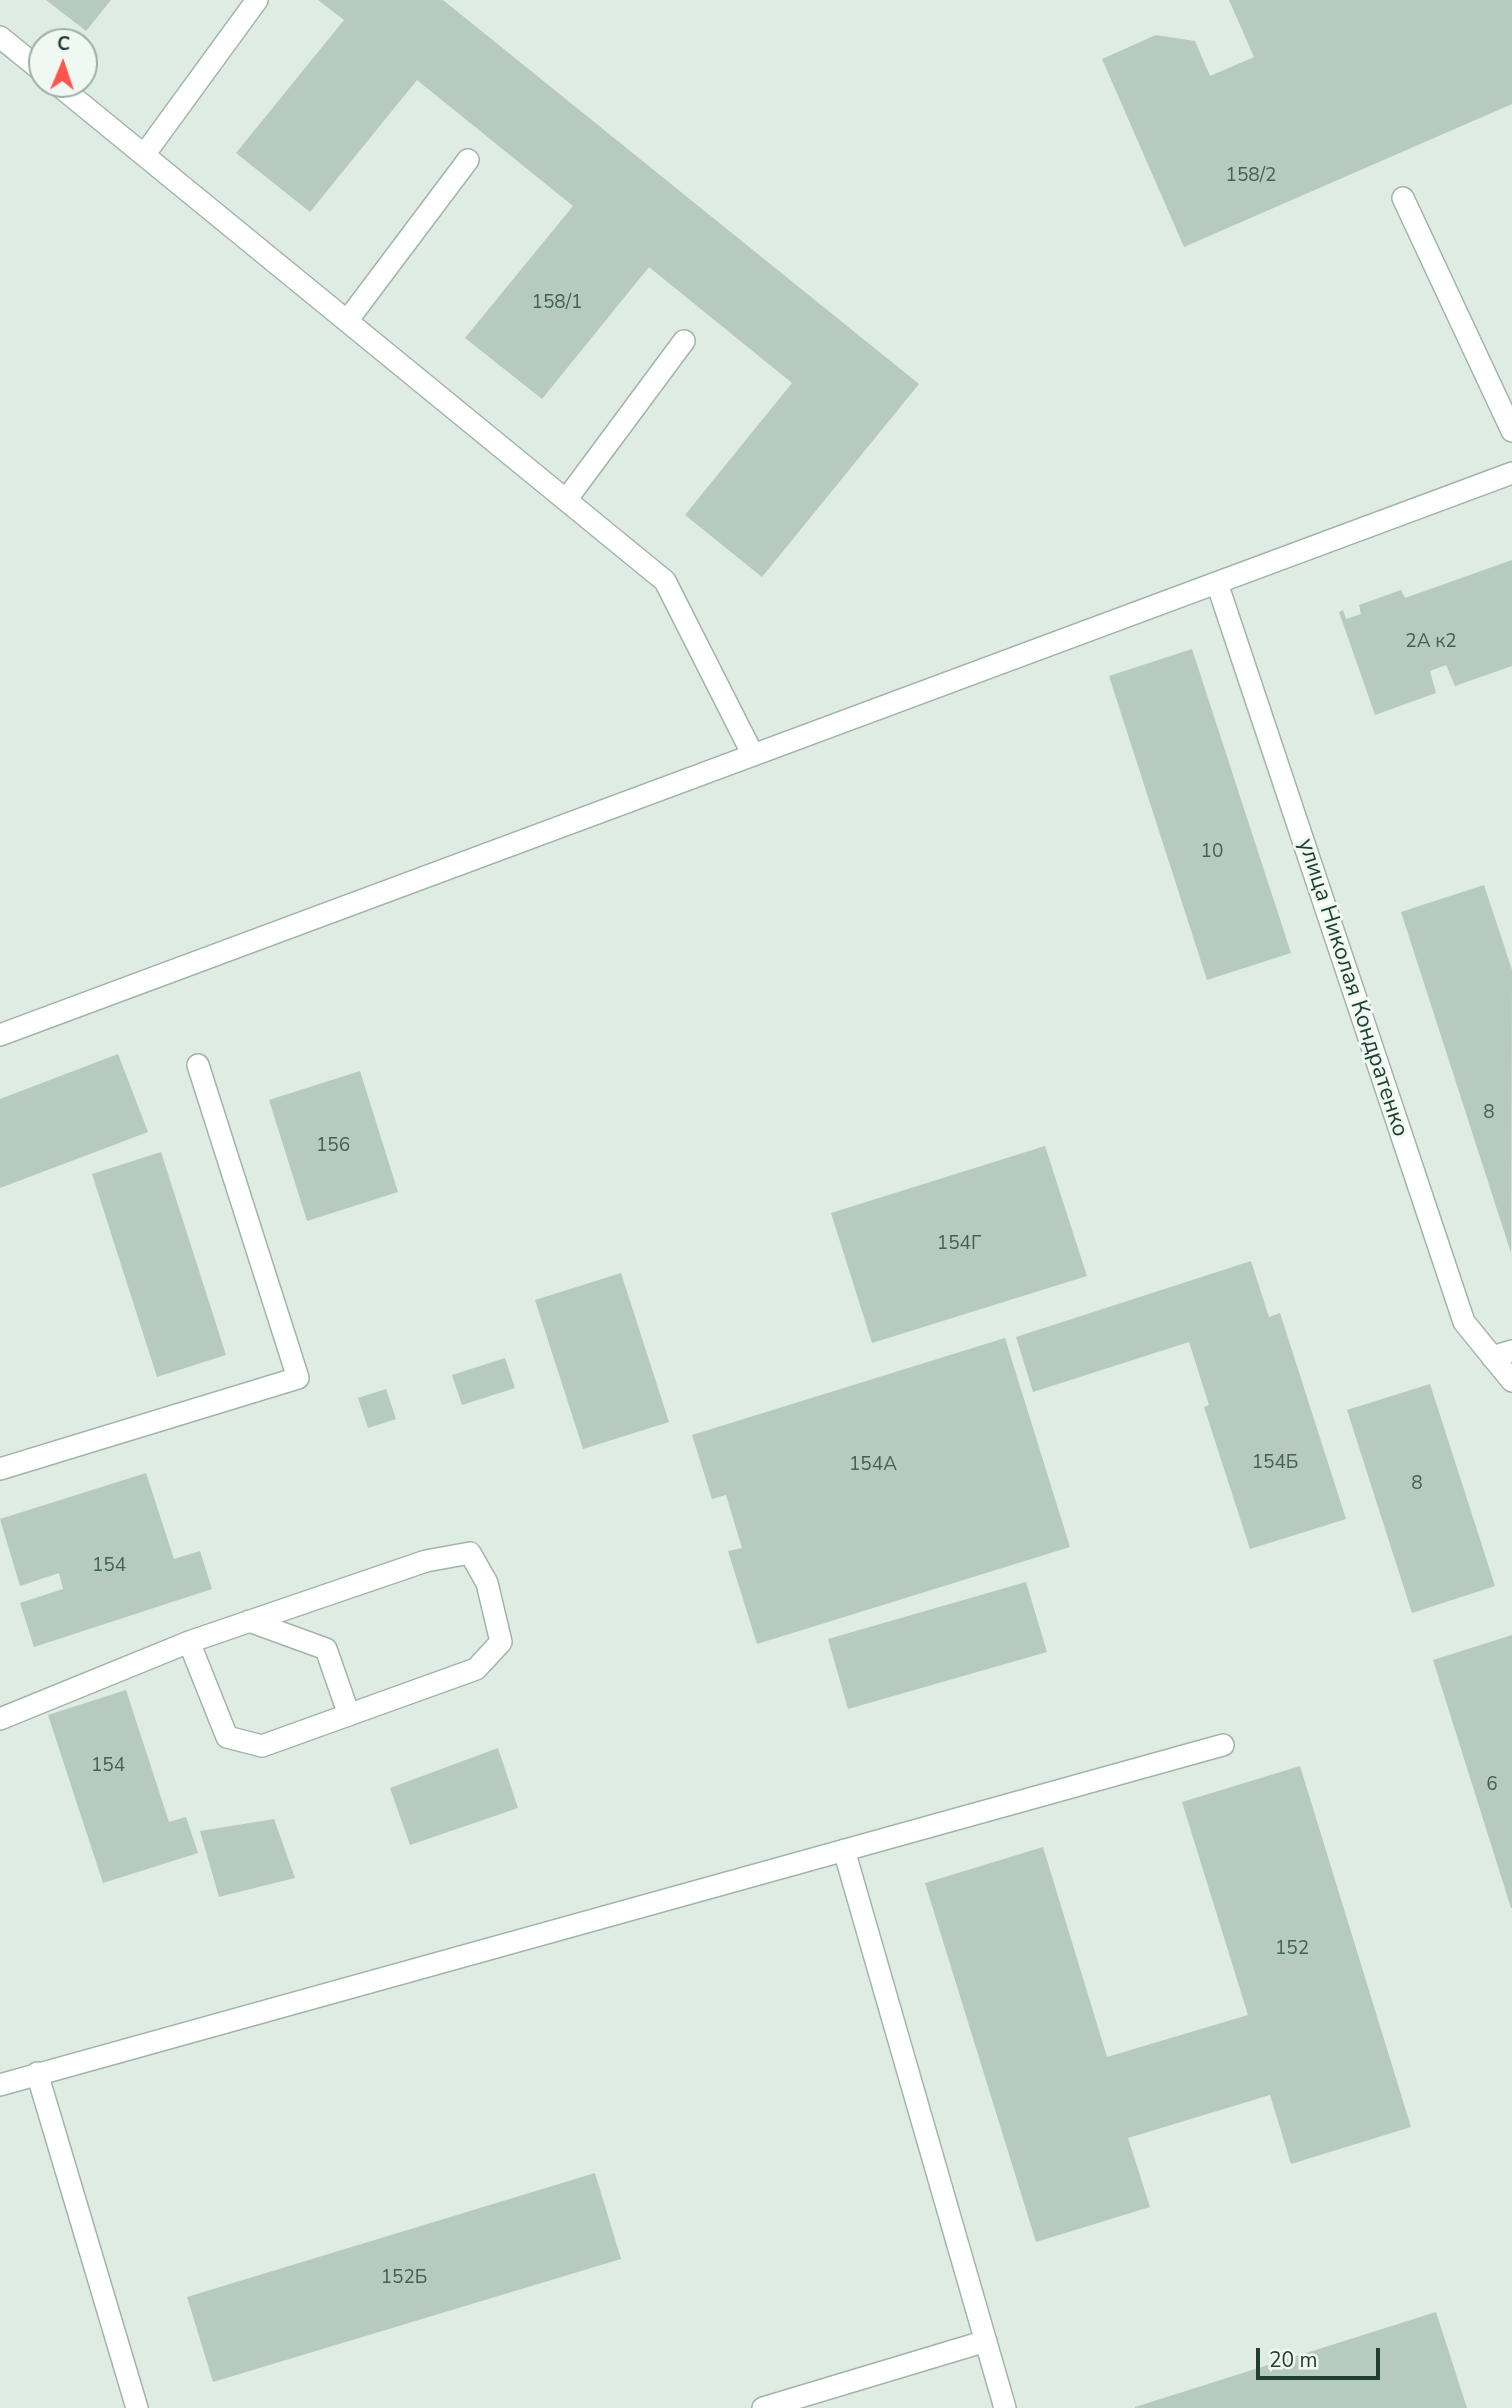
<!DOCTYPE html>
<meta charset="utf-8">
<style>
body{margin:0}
#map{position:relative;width:1512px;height:2408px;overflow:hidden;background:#dfece4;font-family:"Nunito Sans",sans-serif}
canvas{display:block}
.north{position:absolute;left:28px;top:28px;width:70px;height:70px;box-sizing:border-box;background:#f0f8f3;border:2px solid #9caea5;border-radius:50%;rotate:2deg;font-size:19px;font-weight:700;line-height:28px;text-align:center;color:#1e3e2f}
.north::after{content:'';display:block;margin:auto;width:24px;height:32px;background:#ff544a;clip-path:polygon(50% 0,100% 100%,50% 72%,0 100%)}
.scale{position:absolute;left:1256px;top:2348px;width:124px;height:32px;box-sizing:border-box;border:4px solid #1e3e2f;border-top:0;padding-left:9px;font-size:21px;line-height:24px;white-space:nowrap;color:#1e3e2f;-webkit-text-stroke:5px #f0f8f3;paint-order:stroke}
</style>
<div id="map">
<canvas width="1512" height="2408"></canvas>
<div class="north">С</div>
<div class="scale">20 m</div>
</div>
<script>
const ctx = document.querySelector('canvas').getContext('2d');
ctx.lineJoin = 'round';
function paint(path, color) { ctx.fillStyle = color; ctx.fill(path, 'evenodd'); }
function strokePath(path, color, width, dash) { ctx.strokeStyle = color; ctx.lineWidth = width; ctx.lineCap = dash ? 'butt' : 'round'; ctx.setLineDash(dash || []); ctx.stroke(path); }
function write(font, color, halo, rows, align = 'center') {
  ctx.font = font + ' "Nunito Sans",sans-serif'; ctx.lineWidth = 6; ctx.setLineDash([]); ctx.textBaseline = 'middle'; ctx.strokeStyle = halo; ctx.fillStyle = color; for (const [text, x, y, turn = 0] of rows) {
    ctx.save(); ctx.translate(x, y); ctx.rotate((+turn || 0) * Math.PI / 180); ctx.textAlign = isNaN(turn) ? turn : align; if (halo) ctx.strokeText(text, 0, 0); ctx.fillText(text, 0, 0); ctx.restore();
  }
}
paint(new Path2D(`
 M46,0H111L86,31Z
 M318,0H443L919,384L762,577L685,515L792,383L649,267L542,399L465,338L573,206L417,80L310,212L236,153L344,20Z
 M1229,0H1512V104L1184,247L1102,59L1156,35L1195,41L1210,76L1254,57Z
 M1512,560V666L1455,686L1446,665L1430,671L1436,693L1375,715L1339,612L1343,610L1346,619L1361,614L1359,605L1401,590L1405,598Z
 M1192,649L1291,953L1207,980L1109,676Z
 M1484,885L1512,970L1511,1253L1401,912Z
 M118,1054L148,1132L0,1188V1099Z
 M360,1071L398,1192L307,1221L269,1100Z
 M1045,1146L1087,1276L872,1343L831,1213Z
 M161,1152L226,1355L157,1377L92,1174Z
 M1251,1261L1269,1317L1280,1313L1346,1519L1250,1549L1204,1407L1209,1405L1189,1342L1033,1392L1016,1337Z
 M621,1273L669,1422L583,1449L535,1300Z
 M1005,1338L1070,1547L757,1644L728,1551L742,1548L726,1495L712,1499L692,1435Z
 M505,1358L515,1388L462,1405L452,1375Z
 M1430,1384L1495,1586L1412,1613L1347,1410Z
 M386,1389L396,1419L368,1428L358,1398Z
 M146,1473L174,1559L200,1551L212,1589L34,1647L20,1603L63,1589L59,1573L20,1586L0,1519Z
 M1026,1582L1047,1652L848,1709L828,1639Z
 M1512,1635V1908H1511L1433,1660Z
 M126,1690L169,1822L186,1817L198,1853L103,1883L48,1715Z
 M498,1748L518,1808L410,1845L390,1788Z
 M1300,1766L1411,2127L1291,2164L1270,2095L1128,2138L1150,2207L1036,2242L925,1883L1043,1847L1107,2057L1248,2015L1182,1802Z
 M274,1819L295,1878L219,1897L200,1831Z
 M595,2173L621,2259L213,2382L187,2297Z
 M1436,2312L1467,2408H1135V2407Z`), '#b7cabf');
const service = new Path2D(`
 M0,37L42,71
 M57,84L665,581L753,755
 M144,155L257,0
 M1403,198L1512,431
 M347,321L468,160
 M566,500L684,341
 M1492,1357L1512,1351
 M0,1469L298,1378L198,1065
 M249,1621L326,1649L349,1715
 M0,1719L189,1642L426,1561L470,1553L487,1583L501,1642L476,1669L262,1746L227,1737L189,1642
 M844,1850L1005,2408
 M37,2073L137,2408
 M0,2085L1223,1745
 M763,2408L986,2341`);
const minor = new Path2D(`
 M1217,583L1464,1322L1512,1381
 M0,1035L1512,473`);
strokePath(service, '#a1b4aa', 24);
strokePath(minor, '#a1b4aa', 24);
strokePath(service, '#fff', 21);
strokePath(minor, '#fff', 21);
write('19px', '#446153', null, [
 ["158/2",1251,176],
 ["158/1",557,303],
 ["2А к2",1431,642],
 ["10",1212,852],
 ["8",1489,1113],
 ["156",333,1146],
 ["154Г",959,1244],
 ["154Б",1275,1463],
 ["154А",873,1465],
 ["8",1417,1484],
 ["154",109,1566],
 ["154",108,1766],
 ["6",1492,1785],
 ["152",1292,1949],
 ["152Б",404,2278]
]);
write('23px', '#1e3e2f', '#f0f8f3', [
 ["улица Николая Кондратенко",1352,988,72]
]);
</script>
